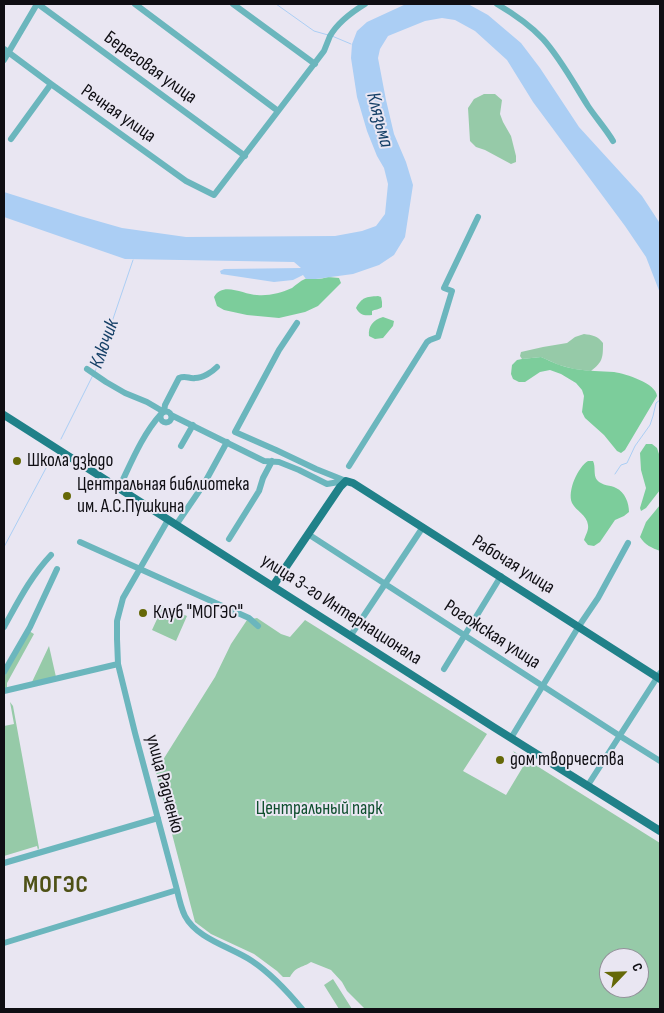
<!DOCTYPE html>
<meta charset="utf-8">
<style>
body{margin:0}
#map{position:relative;width:664px;height:1013px;overflow:hidden;background:#e9e6f2;font-family:"Sofia Sans Condensed",sans-serif}
canvas{display:block}
.frame{position:absolute;inset:0;border:5px solid #0f0e13;pointer-events:none}
.north{position:absolute;left:599px;top:948px;width:50px;height:50px;box-sizing:border-box;background:#e9e6f2;border:1px solid #929099;border-radius:50%;rotate:66deg;font-size:14px;font-weight:700;line-height:20px;text-align:center;color:#0f0e13}
.north::after{content:'';display:block;margin:auto;width:18px;height:22px;background:#656807;clip-path:polygon(50% 0,100% 100%,50% 72%,0 100%)}
</style>
<div id="map">
<canvas width="664" height="1013"></canvas>
<div class="frame"></div>
<div class="north">С</div>
</div>
<script>
const ctx = document.querySelector('canvas').getContext('2d');
ctx.lineJoin = 'round';
function paint(path, color) { ctx.fillStyle = color; ctx.fill(path, 'evenodd'); }
function strokePath(path, color, width, dash) { ctx.strokeStyle = color; ctx.lineWidth = width; ctx.lineCap = dash ? 'butt' : 'round'; ctx.setLineDash(dash || []); ctx.stroke(path); }
function write(font, color, halo, rows, align = 'center') {
  ctx.font = font + ' "Sofia Sans Condensed",sans-serif'; ctx.lineWidth = 4; ctx.setLineDash([]); ctx.textBaseline = 'middle'; ctx.strokeStyle = halo; ctx.fillStyle = color; for (const [text, x, y, turn = 0] of rows) {
    ctx.save(); ctx.translate(x, y); ctx.rotate((+turn || 0) * Math.PI / 180); ctx.textAlign = isNaN(turn) ? turn : align; if (halo) ctx.strokeText(text, 0, 0); ctx.fillText(text, 0, 0); ctx.restore();
  }
}
paint(new Path2D(`
 M484,94H495L502,100L500,114L503,122L511,136L516,156V162L511,164L485,150L476,147L470,141L468,108L474,99Z
 M584,334C592,335 598,336 603,343C603,357 603,362 591,371L574,369L559,365L541,357L522,359L520,356L521,352L543,347L567,343L575,337Z
 M163,606L187,616L176,641L152,630Z
 M257,618L281,634L290,637L305,620L487,734L463,771L506,795L524,765L513,751L660,843V1009H365L347,991L342,982L331,970L311,962C302,968 296,966 290,977H283L277,971L254,954L211,934L195,922L154,765L161,763L215,677L231,644L247,620ZM609,958H639V988H609Z
 M29,631L34,634L7,683V688L5,689L4,685V677Z
 M49,646L56,677L32,682Z
 M10,702L13,706L39,848L38,850L37,846L4,856V726L14,724Z
 M333,979L352,1009H339L324,985Z`), '#96caa8');
paint(new Path2D(`
 M328,277L339,278L341,283L318,306L305,312L279,318L247,315L224,310L217,306L214,297C223,281 244,295 257,295C269,296 281,293 292,288C296,285 300,281 305,279C309,278 313,279 317,279C320,279 324,278 328,277Z
 M378,296L381,297L382,302V307C379,310 375,309 372,311V315C364,316 360,315 356,308C362,297 366,297 378,296Z
 M383,317L394,321L393,326L383,338L375,339L369,336C368,326 373,320 383,317Z
 M541,357C552,362 563,367 575,369C588,371 601,371 614,372C626,374 656,383 657,396L625,450L621,453L617,451L604,435L585,418L582,412L584,396L582,390L576,383L561,374L550,370L540,372L525,382H519L513,379L511,374L512,365L517,360L522,359Z
 M646,444H652L657,448L660,457V490L646,508L641,511L640,508L646,488L641,470L640,453Z
 M588,461H593C596,467 593,475 597,480C602,486 611,485 616,488C625,492 629,503 629,512L624,516L615,520L600,542L594,546L588,545L584,540C585,536 589,530 588,525C587,515 576,511 572,503C567,491 578,467 588,461Z
 M660,505V551C652,548 645,545 640,537L646,522Z`), '#7ccd9b');
paint(new Path2D(`
 M406,4H468L488,15L521,43L540,68L579,127L642,196L659,222L660,293L646,257L625,226L533,102L507,60L475,31L455,20L442,18L425,21L388,36L380,49L378,58L386,100L394,134L406,162L413,185L405,237L394,255L379,265L353,274L316,279H306L303,275L293,280L274,282L221,274L220,271L224,269L301,268L294,262L125,259L4,217V192L80,216L122,228L186,237L335,236L362,231L376,226L385,214L388,184L384,168L377,156L367,131L357,97L351,58L352,44L357,31L367,22Z`), '#abcef4');
strokePath(new Path2D(`
 M276,4L314,31L328,35
 M332,36L351,44
 M95,372L133,260
 M61,439L93,375
 M615,474L621,465L627,463L635,446L650,425L653,416L656,403L660,400
 M4,547L53,455`), '#abcef4', 1);
strokePath(new Path2D(`
 M38,4L245,156
 M135,4L278,111
 M233,4L315,64
 M497,4C514,14 530,25 543,39C561,59 574,84 588,106C596,118 606,129 613,141
 M330,36C338,22 352,12 365,4
 M4,49L51,84L186,181L214,195L324,51L330,36
 M4,60L37,4
 M11,139L51,84
 M297,323L279,350L235,432L276,450L316,469L346,481
 M87,369L106,382L125,393L147,402L164,412L165,405L179,378C186,375 189,379 195,378C203,378 212,372 217,367
 M160.5 417a5.5 5.5 0 1 1 11 0a5.5 5.5 0 1 1-11 0Z
 M171,415L264,461L279,462L299,470L327,484L345,481
 M181,446L193,425
 M349,466L427,342L430,340L438,337L452,291L444,288L478,217
 M119,488C131,463 142,435 161,414
 M168,520L123,598L117,621V639L118,664L135,733L177,890C179,899 181,908 185,916C197,939 231,947 252,961C270,973 288,992 302,1009
 M176,525L204,484L227,442
 M308,534L620,736L660,761
 M229,539L259,491L263,478L272,461
 M80,542L249,618L258,626
 M4,627C18,602 31,576 51,555
 M351,635L423,527
 M444,669L501,576
 M4,672L30,627L57,569
 M4,691L118,664
 M511,738L579,626L598,598L628,543
 M588,785L660,673
 M4,863L158,818
 M4,943L177,890`), '#6bb6bd', 6);
strokePath(new Path2D(`
 M4,415L495,728L660,831
 M273,586L340,487L346,481L353,483L375,497L660,679`), '#208189', 8);
for (const [x, y, r, color] of [
 [17,461,5,"#656807"],
 [67,496,5,"#656807"],
 [143,613,5,"#656807"],
 [500,760,5,"#656807"]
]) { const dot = new Path2D(); dot.arc(x, y, r, 0, 2 * Math.PI); ctx.fillStyle = color; ctx.fill(dot); strokePath(dot, '#e9e6f2', 2); }
write('19px', '#0f0e13', '#e9e6f2', [
 ["Береговая улица",150,68,36],
 ["Речная улица",118,114,35],
 ["Рабочая улица",513,565,32],
 ["улица 3-го Интернационала",341,610,33],
 ["Рогожская улица",492,635,33],
 ["улица Радченко",164,784,75]
]);
write('19px', '#0f0e13', '#e9e6f2', [
 ["Школа дзюдо",27,461],
 ["Центральная библиотека",77,485],
 ["им. А.С.Пушкина",77,507],
 ["Клуб \"МОГЭС\"",153,613],
 ["дом творчества",510,760]
], 'left');
write('19px', '#0f4e2e', '#e9e6f2', [
 ["Центральный парк",319,809]
]);
write('italic 20px', '#164067', '#e9e6f2', [
 ["Клязьма",379,120,75],
 ["Ключик",105,344,-70]
]);
ctx.letterSpacing = '1px';
write('bold 24px', '#4e5116', '#e9e6f2', [
 ["МОГЭС",56,886]
]);
ctx.letterSpacing = '0px';
</script>
